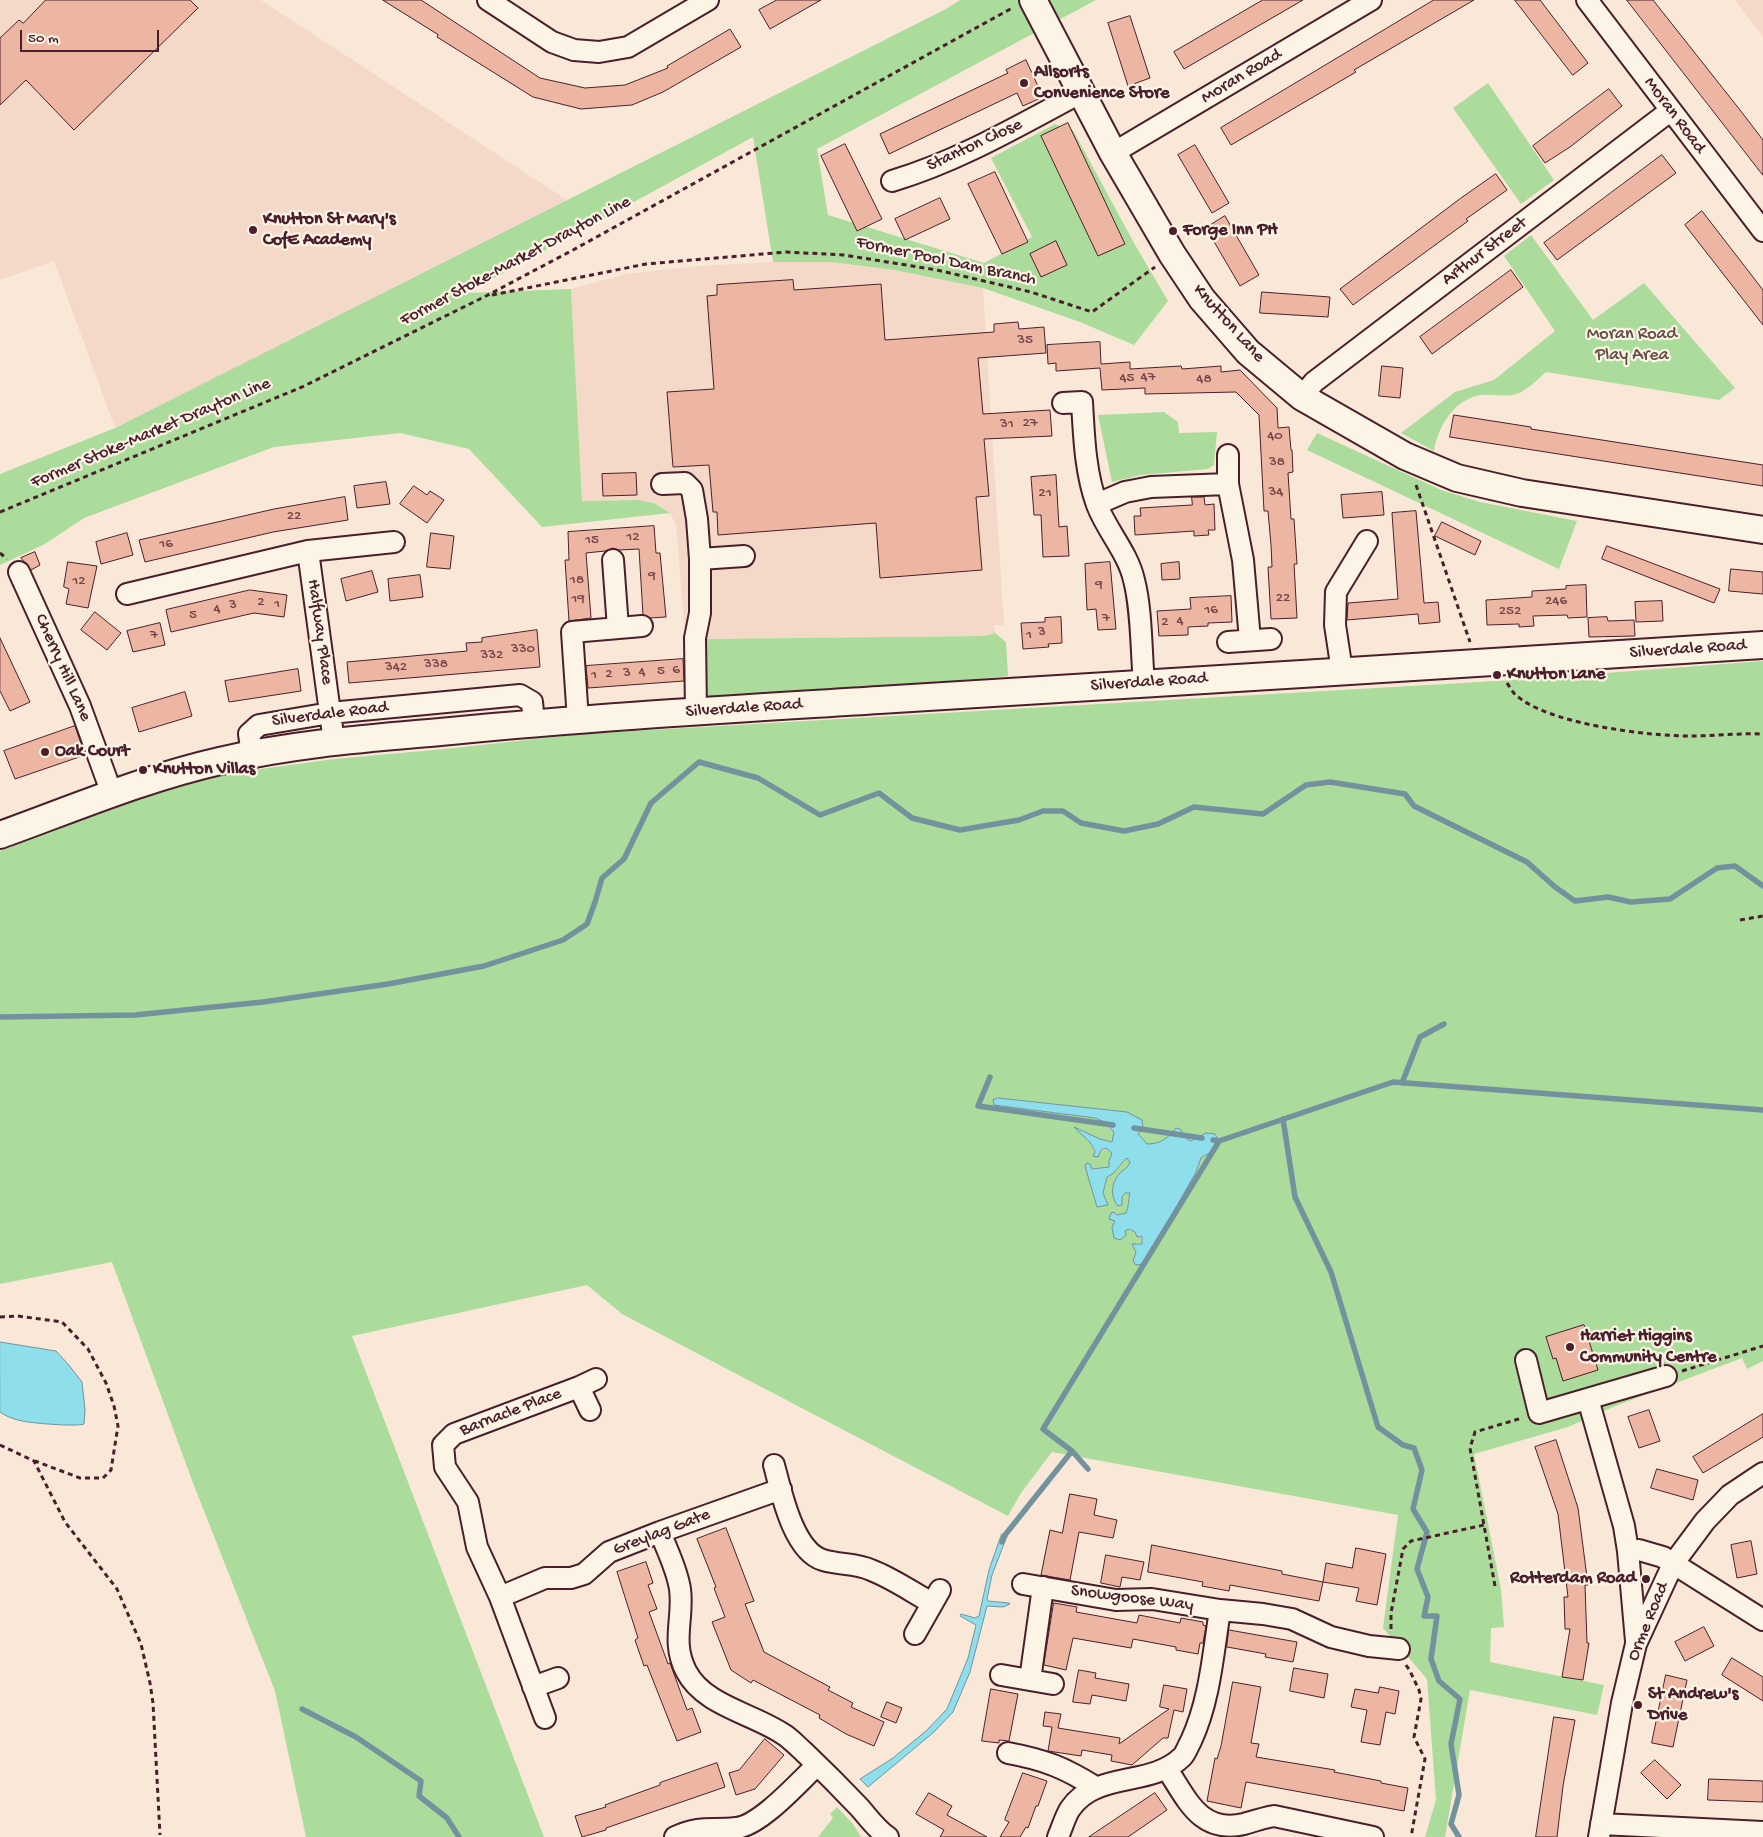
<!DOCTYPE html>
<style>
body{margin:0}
#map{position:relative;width:1763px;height:1837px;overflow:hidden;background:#f9e8d8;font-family:"Gochi Hand",sans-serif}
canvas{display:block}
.scale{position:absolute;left:20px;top:30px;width:139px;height:22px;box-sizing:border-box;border:2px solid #4a1f2b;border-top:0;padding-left:6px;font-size:15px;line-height:18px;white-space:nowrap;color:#4a1f2b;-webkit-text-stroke:4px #fcf5e5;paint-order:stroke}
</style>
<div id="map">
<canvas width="1763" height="1837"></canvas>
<div class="scale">50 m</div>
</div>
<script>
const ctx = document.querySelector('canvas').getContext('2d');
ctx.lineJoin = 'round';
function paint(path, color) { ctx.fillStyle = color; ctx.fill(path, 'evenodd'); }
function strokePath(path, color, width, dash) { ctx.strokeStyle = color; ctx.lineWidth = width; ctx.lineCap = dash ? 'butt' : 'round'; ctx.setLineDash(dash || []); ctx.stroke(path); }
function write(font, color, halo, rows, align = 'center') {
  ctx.font = font + ' "Gochi Hand",sans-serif'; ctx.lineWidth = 4.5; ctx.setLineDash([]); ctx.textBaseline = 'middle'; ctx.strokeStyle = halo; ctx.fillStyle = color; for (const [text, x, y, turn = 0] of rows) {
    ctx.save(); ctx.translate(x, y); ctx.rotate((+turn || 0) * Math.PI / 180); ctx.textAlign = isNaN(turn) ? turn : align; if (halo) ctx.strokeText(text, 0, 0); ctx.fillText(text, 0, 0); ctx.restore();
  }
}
paint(new Path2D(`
 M0,0H261L567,200L115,428L54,261L0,280Z
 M1735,0H1763V37Z
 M788,261L831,262L894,270L983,288L1004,625H994L995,633L984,636L704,639L685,636L676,525L670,513L654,503L638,500L582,501L571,289L626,274L698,266Z`), '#f5d9c8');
paint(new Path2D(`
 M960,0H1096L817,149L828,215L984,263L1032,237L991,158L1055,124L1073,130L1134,243L1168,301L1134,345L1080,322L983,288L894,270L831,262H773L753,137L467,293L571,289L582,501L638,500L654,503L670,513L542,527L469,449L400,433L274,447L84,518L45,544L0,565V474L115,428L944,10Z
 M1488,83L1554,180L1521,204L1453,108Z
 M1531,235L1593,320L1644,283L1735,388L1719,400L1546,372C1538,379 1528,389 1519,393C1505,399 1490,392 1476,396C1452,403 1438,427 1434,451L1401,433L1455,392L1494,380L1555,331L1504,256Z
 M1164,412L1178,422L1179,433L1217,432L1214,465L1208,469L1141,475L1112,482L1098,415Z
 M1317,433L1441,490L1480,502L1577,521L1559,569L1307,450Z
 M995,633L1006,642L1008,676L873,689L705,698L704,639L984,636Z
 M1763,661V1361L1747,1369L1742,1358L1613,1407L1568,1427L1474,1454L1501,1589L1504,1627L1491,1628L1490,1662L1604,1685L1597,1715L1470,1690L1445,1837H1425L1436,1800L1427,1679L1383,1628L1398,1515L1052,1452L1021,1493L1008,1516L622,1314L587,1285L352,1336L544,1837H306L275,1691L193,1483L112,1262L0,1284V851L118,807L209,776L334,759L445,749L581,734L1514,680ZM998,1098L1127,1112L1138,1134L1147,1144C1158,1144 1167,1140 1173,1131L1186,1136L1188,1140L1191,1141L1196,1137L1214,1150L1201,1158L1196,1172L1144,1264L1135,1255L1136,1243L1142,1244L1141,1236L1129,1229L1125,1231L1114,1224L1117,1215L1126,1213C1129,1206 1128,1200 1130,1193H1125L1121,1197L1113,1184L1120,1173L1128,1167L1131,1162L1128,1158L1121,1163L1119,1168L1107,1177L1103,1193L1106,1199L1094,1200L1093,1189L1088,1178L1091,1169L1110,1167L1112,1153L1107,1148L1093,1156L1095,1153L1088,1139L1075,1128L1100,1139L1112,1142L1114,1132L1105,1122L1095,1118L994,1105L993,1100Z
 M837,1807L853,1824L861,1837H818L833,1818L830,1814Z`), '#abdc9c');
const water = new Path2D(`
 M998,1098L1127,1112L1142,1120L1143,1128L1138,1134L1147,1144C1161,1144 1168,1138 1176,1128L1180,1129L1188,1140L1191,1141L1206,1133L1215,1134L1219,1141L1214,1150L1201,1158L1196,1172L1144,1264L1136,1265L1133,1261L1136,1252L1132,1244H1142V1236L1137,1237L1135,1232L1129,1229L1125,1231L1126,1235L1120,1240L1114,1238L1112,1227L1115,1221L1109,1219L1111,1213L1114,1212L1117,1215L1126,1213C1129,1207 1128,1200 1130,1193H1125L1122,1197V1205L1118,1206C1110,1196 1111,1183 1120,1173C1124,1169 1128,1168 1130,1162L1127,1158C1118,1165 1118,1172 1107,1177L1103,1193L1108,1205L1097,1207L1085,1166L1087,1163L1090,1164L1092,1169L1109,1167V1161L1112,1153L1106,1148L1101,1150L1098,1157L1093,1156L1095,1152C1091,1140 1082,1136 1074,1127L1100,1139L1112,1142L1114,1132L1105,1122L1095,1118L994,1105L993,1100Z
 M0,1342L56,1351L68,1364L82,1382L85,1410L84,1424C77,1427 26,1423 18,1420C11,1418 5,1416 0,1412Z
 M1002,1534L1007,1536L992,1575L987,1599L988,1601L1009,1603L1010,1604L1003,1607L987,1606L970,1672L953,1712L934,1732L868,1787L860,1779L893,1758L926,1731L947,1709L968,1658L976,1625L960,1616L961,1614L975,1618L979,1616L989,1570Z`);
paint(water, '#8edeeb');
strokePath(water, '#73929e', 1);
strokePath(new Path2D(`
 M0,1017L135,1015L263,1002L388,984L484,966L563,940L587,924L595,902L602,878L624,859L651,803L699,762L758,778L820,815L879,793L912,818L960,830L1019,820L1043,811H1063L1081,823L1124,831L1158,824L1194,807L1263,814L1306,785L1330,782L1405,794L1414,806L1527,862L1555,887L1575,901L1608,897L1631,902L1670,899L1717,868L1735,866L1763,886
 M990,1077L978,1106L1113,1125
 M1402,1083L1420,1037L1444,1024
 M1283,1119L1295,1197L1331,1272L1378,1427L1403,1445L1414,1448L1422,1470L1413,1509L1427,1532L1417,1569L1428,1597L1424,1616H1437L1431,1659L1439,1681L1460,1699L1451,1744L1459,1795L1451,1824L1459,1837
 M1134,1128L1202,1138
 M1213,1140L1219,1141L1393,1082L1763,1110
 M1088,1469L1072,1451L1043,1429L1218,1143
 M1002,1542L1005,1535L1072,1451
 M302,1709L356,1737L421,1781L419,1796L447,1818L459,1837`), '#73929e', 5.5);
const building = new Path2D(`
 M46,0H190L198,8L74,130L26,80L0,105V38L19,20L23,23Z
 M383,0H421L540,78L585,88L625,85L668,68L667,66L730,29L741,47L663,92L632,105L581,109L533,97L437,37L438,35Z
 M777,0H821L770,29L759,10Z
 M1263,0H1303L1184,69L1174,52Z
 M1434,0H1474L1354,70L1356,72L1231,145L1221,128Z
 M1515,0H1540L1588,63L1573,75Z
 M1627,0H1653L1740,110L1763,140V175Z
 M1130,16L1150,78L1128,86L1108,23Z
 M1026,60L1043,97L1023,106L1017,93L889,154L880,134L1008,73L1006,70Z
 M1609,89L1622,106L1570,147L1545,163L1533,146Z
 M1068,123L1125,244L1098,256L1041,136Z
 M845,144L882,219L857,231L821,156Z
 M1195,145L1229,203L1212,213L1178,155Z
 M1662,155L1676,173L1557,260L1544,243Z
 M995,172L1028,242L1002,254L968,184Z
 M1496,174L1507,190L1466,219L1468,221L1353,305L1340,289L1461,198Z
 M940,198L950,219L905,240L895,219Z
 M1702,211L1763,290V325L1685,225Z
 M1225,216L1259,275L1240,286L1206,228Z
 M1056,241L1067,265L1041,277L1030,254Z
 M1511,270L1523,287L1432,354L1420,337Z
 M793,280L794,290L881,284L885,340L994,332V324L1018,322L1019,329L1044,327L1046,353L978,358L983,414L1050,410L1052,436L984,439L989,496L976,497L982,570L880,578L876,523L718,535L717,512H713L709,465L673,467L667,392L714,389L707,296L717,295V285Z
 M1262,292L1330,297L1328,317L1260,313Z
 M1100,342L1101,364L1130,362V369L1181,366L1182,369L1221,366V372L1240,370L1277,408L1278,428L1289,427L1291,450H1292L1293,472L1288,473L1291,519H1294L1297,564H1294L1297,618L1271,619L1268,567H1272L1271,545L1268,511H1264L1259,415L1236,392L1145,394V388L1102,390L1100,368L1056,371V363L1048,364L1047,345Z
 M1382,366L1403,368L1400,398L1379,396Z
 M1454,415L1531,427V429L1763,465V486L1450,437Z
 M636,473L637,495L603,496L602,474Z
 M1056,475L1059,527L1067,526L1069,556L1043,557L1041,515H1034L1031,477Z
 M386,482L390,504L357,508L354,486Z
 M414,486L427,495L430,491L444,500L427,523L400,504Z
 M1382,492L1384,515L1343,518L1341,495Z
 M345,497L348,520L273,532L145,562L139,540L274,509Z
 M1192,497H1204L1205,505L1214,504L1215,530H1208L1209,535L1194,536V531L1135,535L1134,516H1141L1140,508L1192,505Z
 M1416,511L1424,603L1438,602L1440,622L1419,624L1418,614L1347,620L1348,603L1398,599L1392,513Z
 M1442,522L1481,541L1475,555L1435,536Z
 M654,526L656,553H660L666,617L650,618L643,615L639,549L619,550L613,548L605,551L586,553L591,618L569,621L565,560H569L568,532Z
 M127,533L133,555L101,564L96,542Z
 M431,533L454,536L450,569L427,567Z
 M1607,546L1720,589L1714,603L1602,559Z
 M35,552L40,565L31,570L21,558Z
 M68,562L97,566L88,608L66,604L69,589L64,587Z
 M1110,562L1116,629L1098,630L1096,609L1087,610L1085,564Z
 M1179,562L1180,579L1162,580L1161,564Z
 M1731,569L1763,572V594L1729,591Z
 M372,571L378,592L346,601L341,579Z
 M420,575L423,597L390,601L388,579Z
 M1586,585L1587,617L1568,618L1567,615L1533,616L1534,626L1519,627V624L1487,625L1486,600L1532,597V591L1566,589V586Z
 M250,590L287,595L284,617L254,613L171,632L166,610Z
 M1231,596L1232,622L1208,623V626L1188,627V635L1159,636L1157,611L1191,609L1190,598Z
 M1662,601L1663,621L1636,622L1635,602Z
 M95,612L121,633L107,650L81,630Z
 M1061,617L1062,643L1048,644L1049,647L1023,649L1021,623L1045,622V618Z
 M1607,617L1608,621L1634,620L1635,636L1589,637L1588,618Z
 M160,623L165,645L133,652L127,631Z
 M537,630L540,667L349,683L347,662L467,651L466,643L482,642V638Z
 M0,638L30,702L10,711L0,691Z
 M683,659L684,681L588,688L586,666Z
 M298,669L301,691L229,702L225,681Z
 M185,692L192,716L139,732L132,708Z
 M75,726L85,755L15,779L4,751Z
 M1584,1325L1598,1370L1563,1381L1556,1358L1553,1359L1546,1337Z
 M1649,1410L1660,1441L1639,1448L1628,1417Z
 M1763,1414V1437L1703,1473L1693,1457Z
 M1556,1440L1578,1508L1588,1585H1585L1587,1643H1589L1583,1680L1562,1677L1570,1629H1565L1564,1597H1568L1558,1514L1535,1447Z
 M1657,1469L1698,1480L1693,1500L1651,1488Z
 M1070,1494L1097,1499L1094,1515L1117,1520L1113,1538L1079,1532L1070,1580L1041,1575L1050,1530L1062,1533Z
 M726,1528L754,1601L745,1604L764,1652L830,1687L828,1690L853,1703L851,1707L884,1722L874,1746L846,1734L819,1718L820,1715L753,1680L751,1683L731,1670L712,1622L725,1617L714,1588L716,1587L697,1539Z
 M1751,1541L1757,1574L1737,1578L1731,1545Z
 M1152,1545L1282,1571V1574L1323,1582L1319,1601L1230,1585L1229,1591L1202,1586L1203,1582L1148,1572Z
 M1356,1548L1386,1554L1377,1605L1356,1601L1359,1588L1323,1582L1326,1563L1352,1568Z
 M1106,1555L1144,1562L1140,1580L1122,1577L1120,1587L1101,1583Z
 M646,1562L653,1583L648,1585L657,1609L649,1612L668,1664L670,1663L687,1710L692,1708L701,1732L677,1741L647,1665L644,1666L635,1640L638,1638L617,1572Z
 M1054,1603L1077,1607L1076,1612L1137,1623L1139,1615L1180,1623L1181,1618L1203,1622V1625L1206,1626L1203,1643H1200L1198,1654L1176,1650V1647L1133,1639L1131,1648L1073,1638L1066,1670L1044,1665Z
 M1704,1627L1714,1646L1685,1661L1675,1642Z
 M1229,1630L1297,1642L1293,1662L1265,1657L1266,1654L1227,1647Z
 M1732,1658L1763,1677V1701L1722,1675Z
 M1294,1668L1328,1674L1324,1698L1290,1691Z
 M1079,1670L1096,1673L1095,1678L1129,1684L1126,1701L1092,1695L1090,1704L1073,1702Z
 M1666,1675L1687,1680L1673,1747L1652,1743Z
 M1233,1682L1261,1687L1251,1743L1259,1744L1256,1757L1335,1770L1334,1772L1381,1781V1783L1408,1788L1404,1811L1246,1782L1241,1808L1207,1801L1215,1758L1217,1759L1221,1746Z
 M1164,1685L1187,1689L1183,1712L1174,1710L1168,1738H1163L1132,1765L1111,1761L1112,1755L1082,1750L1081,1756L1048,1751L1052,1727L1043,1726L1045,1712L1061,1714L1058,1728L1120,1738L1119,1744L1169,1709L1160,1707Z
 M1380,1687L1399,1691L1395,1714L1386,1712L1380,1745L1361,1742L1367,1710L1351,1707L1355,1689L1378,1693Z
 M991,1689L1018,1694L1009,1741L999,1740V1743L982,1741Z
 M887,1702L902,1708L896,1723L881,1717Z
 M1554,1717L1575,1720L1563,1786L1557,1837H1536Z
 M765,1739L784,1755L755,1789L736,1795L729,1773L739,1770Z
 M1655,1760L1681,1785L1667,1799L1641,1773Z
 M717,1763L725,1787L606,1828V1830L582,1837L575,1816L606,1807L605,1805L660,1785V1783Z
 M1023,1773L1047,1781L1038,1806H1036L1028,1828L1026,1827L1020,1837H1000L1009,1822L1005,1820Z
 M1709,1779L1763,1781V1802L1708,1800Z
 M929,1793L952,1806L947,1815L987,1837H940L944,1830L916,1814Z
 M1155,1793L1167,1810L1128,1837H1089Z`);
paint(building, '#edb6a3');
strokePath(building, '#4a1f2b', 1);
const minor = new Path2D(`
 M488,0L552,42L574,50L599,52L628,47L708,0
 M1587,0L1763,231
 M1113,153L1371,0
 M892,181C959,161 1020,125 1082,92
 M1302,397L1314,382L1670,111
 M1063,403L1082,402C1084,436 1085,472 1097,505C1107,531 1128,553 1134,580C1142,611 1141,651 1144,683
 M1228,455V484L1243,560L1250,640
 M662,484L685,483L692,490L697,519L700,559V613L695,638L696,712
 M1097,504L1125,492L1151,487L1228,484
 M308,551L334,742
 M700,559L744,556
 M613,560L618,628
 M19,572L80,706L112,794
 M127,594L308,551L394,542
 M1228,642L1271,639
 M1342,671L1335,625L1336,592L1367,541
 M578,720L572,632L642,626
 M252,754L249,734L259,725L330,713L520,695L532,702L534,723
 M1526,1360L1539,1413L1666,1376
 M579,1387L590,1410
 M1588,1399L1624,1526L1628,1551L1636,1641
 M774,1465C781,1491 793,1551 823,1560C839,1565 856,1563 871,1570C892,1578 912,1592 932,1603
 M660,1532C667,1550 677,1569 680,1589C684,1618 671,1642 686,1671C704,1706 752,1713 783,1734C790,1738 796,1745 803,1751C822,1769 841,1788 859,1807C868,1817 877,1830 888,1837
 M1628,1551L1639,1550L1663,1557L1763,1620
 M1023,1584L1116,1600L1152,1599L1220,1610L1263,1614L1292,1619L1331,1637L1369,1646L1399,1649
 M500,1597L545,1578H571L584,1574L609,1552L660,1532L781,1489
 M915,1634L940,1590
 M1001,1675L1053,1684
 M1030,1680L1043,1587
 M533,1687L558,1678
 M545,1718L500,1597L477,1547L468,1502L445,1467L443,1445L454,1434L579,1387L596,1379
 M1008,1753C1046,1760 1065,1768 1097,1788
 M1167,1769C1187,1799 1200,1834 1244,1824C1254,1821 1263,1818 1274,1816L1373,1837
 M1601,1824L1763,1832
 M675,1837C700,1825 711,1831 736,1828C760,1826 799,1782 817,1765
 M1058,1837C1062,1828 1065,1817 1070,1809C1097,1770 1150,1788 1182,1757C1186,1753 1188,1746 1191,1741C1210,1700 1213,1654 1220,1610
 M1599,1837L1622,1703L1636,1644L1673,1564L1705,1521L1730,1495L1763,1473`);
const major = new Path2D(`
 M1033,0L1113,153L1172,254L1202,299L1248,352L1302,397L1405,456L1457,478L1522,493L1763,530
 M0,835C72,809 145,778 220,761C296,743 374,738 451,731C593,717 736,709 879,700C1174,681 1468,665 1763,645`);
strokePath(minor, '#4a1f2b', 24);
strokePath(major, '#4a1f2b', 30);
strokePath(new Path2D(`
 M492,295L646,264L786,252L844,255L937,270L1031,292L1092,312L1155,267
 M1416,485L1470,642
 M0,512L302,387L486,296L573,250L1014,7
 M0,553L7,559
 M1507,683C1510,687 1512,692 1516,695C1547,724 1648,736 1690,736C1714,736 1739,733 1763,734
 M1740,920L1763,916
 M0,1317L18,1316L62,1322L88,1349L106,1383L114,1406L118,1426L111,1470L103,1478H80L35,1461
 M1682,1371L1763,1346
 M0,1445L34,1461L65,1522L117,1589L141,1644L150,1683L153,1703L160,1835
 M1495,1586L1470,1448L1475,1432L1522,1418
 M1391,1629V1613L1403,1549L1411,1541L1484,1525
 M1406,1665L1410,1671L1419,1690L1421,1699L1414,1737L1425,1759L1411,1837`), '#4a1f2b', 3, [5, 4]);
strokePath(minor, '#fcf5e5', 20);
strokePath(major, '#fcf5e5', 26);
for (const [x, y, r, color] of [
 [1024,83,5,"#4a1f2b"],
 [253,230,5,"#4a1f2b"],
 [1173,231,5,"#4a1f2b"],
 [1497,675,5,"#4a1f2b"],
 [45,752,5,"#4a1f2b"],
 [143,770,5,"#4a1f2b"],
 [1570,1347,5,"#4a1f2b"],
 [1646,1579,5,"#4a1f2b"],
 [1638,1705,5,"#4a1f2b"]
]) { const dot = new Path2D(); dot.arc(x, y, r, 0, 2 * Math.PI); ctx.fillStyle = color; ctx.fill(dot); strokePath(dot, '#fcf5e5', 2); }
write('15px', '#734549', null, [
 ["35",1025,341],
 ["47",1148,378],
 ["45",1127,379],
 ["48",1204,380],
 ["27",1030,424],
 ["31",1007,425],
 ["40",1275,437],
 ["38",1277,463],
 ["34",1276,493],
 ["21",1045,494],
 ["22",294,517],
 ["12",633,538],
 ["15",592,541],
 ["16",166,545],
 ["9",652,577],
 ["18",577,581],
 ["12",79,582],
 ["9",1099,586],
 ["22",1283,599],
 ["19",578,600],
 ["246",1556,602],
 ["2",261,603],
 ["1",277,605],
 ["3",233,606],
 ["4",217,610],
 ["16",1211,611],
 ["252",1510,612],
 ["5",193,616],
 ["7",1106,619],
 ["4",1180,622],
 ["2",1165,623],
 ["3",1042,633],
 ["7",154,636],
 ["1",1029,636],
 ["330",523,650],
 ["332",492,656],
 ["338",436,665],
 ["342",396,668],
 ["6",676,671],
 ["5",661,672],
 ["4",642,673],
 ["3",627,674],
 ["2",609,675],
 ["1",594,676]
]);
write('bold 18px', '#4a1f2b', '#fcf5e5', [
 ["Allsorts",1034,73],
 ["Convenience Store",1034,94],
 ["Knutton St Mary's",263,220],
 ["CofE Academy",263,241],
 ["Forge Inn PH",1183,231],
 ["Knutton Lane",1507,675],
 ["Oak Court",55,752],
 ["Knutton Villas",153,770],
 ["Harriet Higgins",1580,1337],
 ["Community Centre",1580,1358],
 ["Rotterdam Road",1636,1579,"right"],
 ["St Andrew's",1648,1695],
 ["Drive",1648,1716]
], 'left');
write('18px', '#4a1f2b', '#fcf5e5', [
 ["Moran Road",1242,77,-31],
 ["Moran Road",1674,116,53],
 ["Stanton Close",975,146,-25],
 ["Arthur Street",1485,252,-37],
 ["Former Stoke-Market Drayton Line",516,262,-28],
 ["Former Pool Dam Branch",946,262,12],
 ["Knutton Lane",1228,324,48],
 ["Former Stoke-Market Drayton Line",151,434,-23],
 ["Halfway Place",319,632,82],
 ["Silverdale Road",1688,650,-4],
 ["Cherry Hill Lane",62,668,66],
 ["Silverdale Road",1149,683,-4],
 ["Silverdale Road",744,709,-4],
 ["Silverdale Road",330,715,-7],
 ["Barnacle Place",511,1413,-21],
 ["Greylag Gate",662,1533,-21],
 ["Snowgoose Way",1132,1599,7],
 ["Orme Road",1649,1622,-68]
]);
write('18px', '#624e47', '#fcf5e5', [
 ["Moran Road",1632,335],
 ["Play Area",1632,356]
]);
</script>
